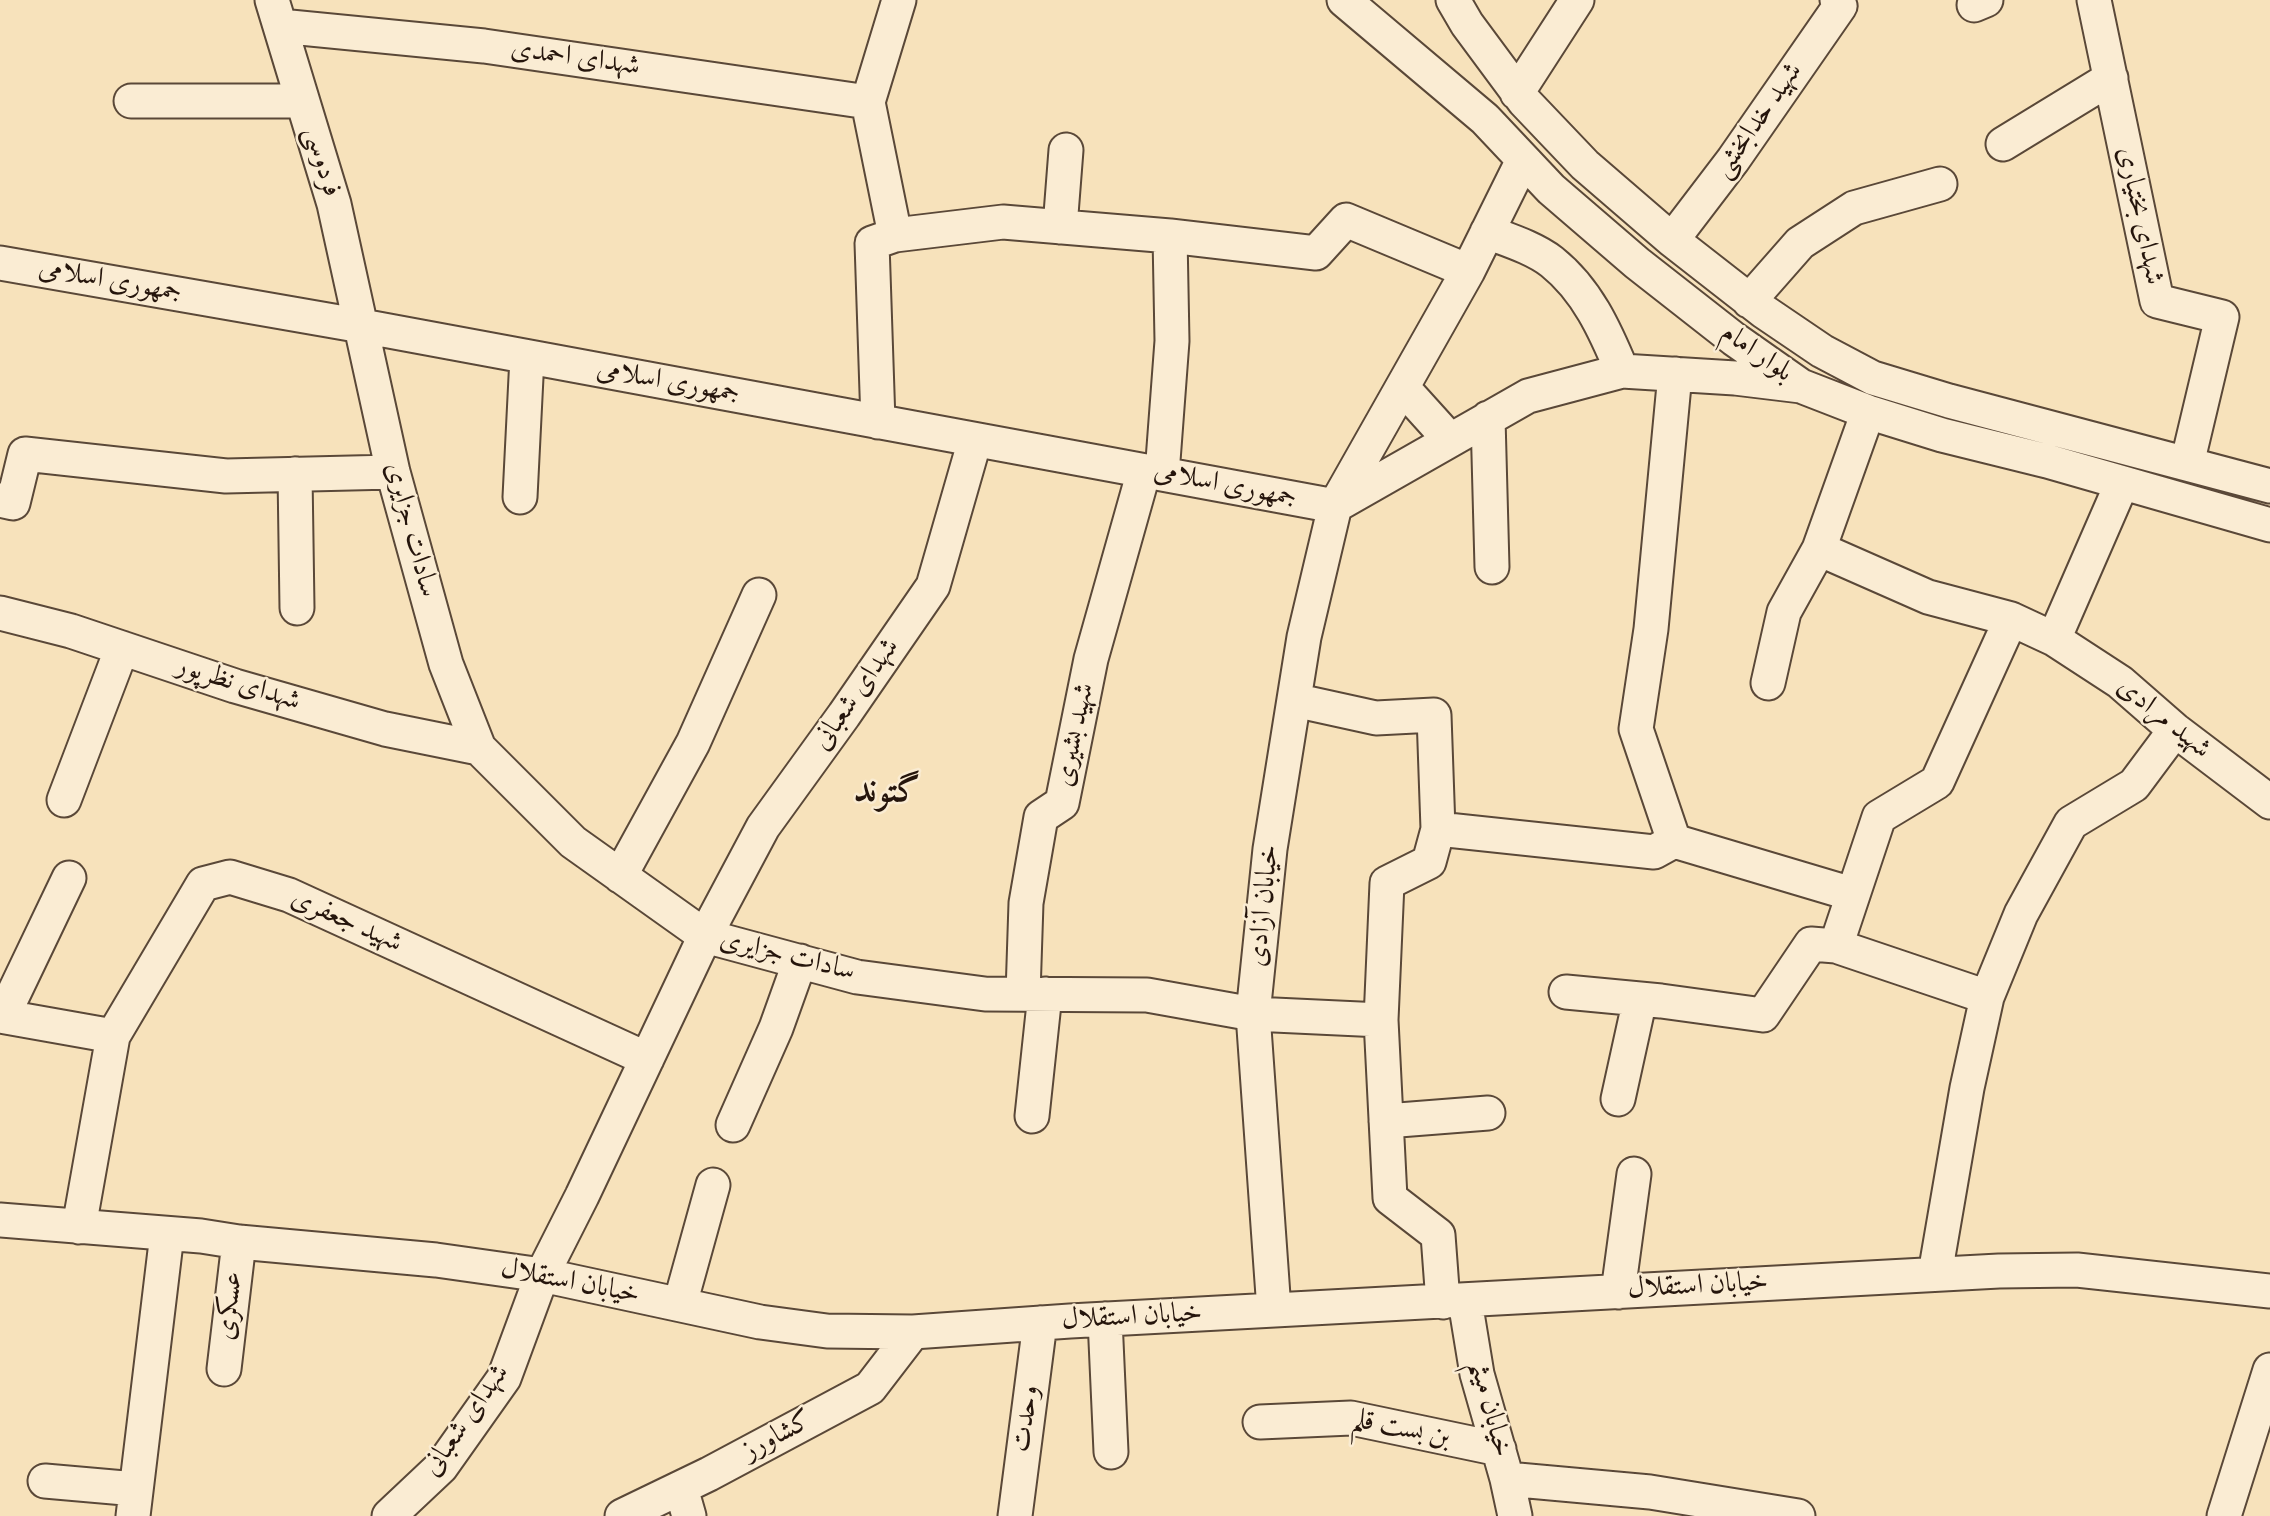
<!DOCTYPE html>
<meta charset="utf-8">
<style>
body{margin:0}
canvas{display:block;background:#f7e2bb}
</style>
<canvas width="2270" height="1516"></canvas>
<script>
const ctx = document.querySelector('canvas').getContext('2d');
ctx.lineJoin = 'round';
function strokePath(path, color, width, dash) { ctx.strokeStyle = color; ctx.lineWidth = width; ctx.lineCap = dash ? 'butt' : 'round'; ctx.setLineDash(dash || []); ctx.stroke(path); }
function write(font, color, halo, rows, align = 'center') {
  ctx.font = font + ' "IM FELL DW Pica",Amiri,serif'; ctx.lineWidth = 5; ctx.setLineDash([]); ctx.textBaseline = 'middle'; ctx.strokeStyle = halo; ctx.fillStyle = color; for (const [text, x, y, turn = 0] of rows) {
    ctx.save(); ctx.translate(x, y); ctx.rotate((+turn || 0) * Math.PI / 180); ctx.textAlign = isNaN(turn) ? turn : align; if (halo) ctx.strokeText(text, 0, 0); ctx.fillText(text, 0, 0); ctx.restore();
  }
}
const minor = new Path2D(`
 M272,0L334,204L393,472L446,664L479,748L573,842L705,936L857,977L985,994L1147,995L1253,1014L1381,1020L1387,883L1429,862L1438,829L1434,715L1376,718L1294,700
 M1344,0L1485,119L1551,189L1637,263L1734,339L1801,386L1868,412L1942,435L2047,461L2270,525
 M1453,0L1467,24L1524,101L1585,165L1672,240L1763,311L1822,351L1873,378L1949,401L2270,486
 M2094,0L2157,301L2222,317L2187,464
 M1974,5L1986,0
 M280,26L484,46L868,102
 M1517,93L1577,0
 M131,101H302
 M2003,144L2111,78
 M1060,227L1066,150
 M1487,232C1508,240 1534,248 1552,262C1587,290 1605,330 1622,371
 M895,235L1003,222L1170,236L1316,253L1346,220L1468,271
 M1672,240L1733,160L1840,6L1837,0
 M0,263L362,326L1335,506L1528,396L1622,371L1735,378L1801,386
 M1749,301L1800,243L1854,208L1940,184
 M1403,388L1450,440
 M1868,412L1819,549L1928,597L2011,619
 M1488,418L1492,567
 M878,422L872,243L895,235L868,102L899,0
 M295,474L297,608
 M1162,474L1172,341L1170,236
 M520,497L527,357
 M0,500L13,503L25,454L226,476L393,472
 M0,613L71,631L235,686L385,729L479,748
 M2054,639L2120,682L2175,730L2270,802
 M1768,683L1784,612L1819,549
 M64,800L122,648
 M1438,829L1654,852L1674,841L1852,894
 M1674,841L1636,729L1651,629L1675,374
 M620,876L693,743L759,595
 M1566,992L1661,1001L1763,1015L1811,944L1836,946
 M1023,994L1026,903L1041,817L1062,803L1091,659L1144,471
 M1987,997L2021,914L2071,823L2134,785L2175,730
 M0,1016L113,1036
 M3,1016L69,878
 M1381,1020L1390,1198L1438,1235L1443,1302
 M1618,1099L1640,999
 M1032,1116L1045,994
 M1386,1121L1488,1113
 M733,1125L776,1028L800,961
 M0,1220L201,1236L239,1242L436,1260L542,1275L760,1322L827,1331L913,1332L1070,1321L1999,1271L2077,1270L2270,1291
 M79,1227L113,1036L203,884L230,877L289,895L647,1059
 M1935,1274L1967,1088L1987,997L1836,946L1879,817L1937,782L2011,619L2054,639L2122,483
 M1618,1292L1634,1174
 M1465,1301L1477,1374L1507,1479L1515,1516
 M680,1304L713,1185
 M1274,1310L1253,1014L1270,849L1304,637L1335,506L1468,271L1523,160
 M1105,1319L1111,1452
 M224,1369L239,1242
 M1260,1422L1351,1418L1499,1449
 M1507,1479L1650,1492L1798,1516
 M45,1481L136,1489
 M681,1488L689,1516
 M133,1516L167,1234
 M389,1516L441,1467L504,1378L542,1275L582,1196L705,936L763,827L844,715L933,586L975,440
 M622,1516L709,1474L870,1388L913,1332
 M1015,1516L1040,1323
 M2224,1516L2270,1370`);
strokePath(minor, '#5a4838', 37);
strokePath(minor, '#faecd3', 33);
write('28px', '#25150c', '#faecd3', [
 ["شهدای احمدی",575,59,8],
 ["شهید خدابخشی",1759,121,-55],
 ["فردوسی",321,162,73],
 ["شهدای بختیاری",2139,216,78],
 ["جمهوری اسلامی",110,282,10],
 ["بلوار امام",1756,354,35],
 ["جمهوری اسلامی",668,383,10],
 ["جمهوری اسلامی",1225,486,11],
 ["سادات جزایری",410,530,75],
 ["شهدای نظرپور",238,685,17],
 ["شهدای شعبانی",857,695,-55],
 ["شهید مرادی",2163,719,39],
 ["شهید بشیری",1076,735,-78],
 ["خیابان آزادی",1265,906,-84],
 ["شهید جعفری",346,922,24],
 ["سادات جزایری",787,957,14],
 ["خیابان استقلال",570,1283,11],
 ["خیابان استقلال",1698,1287,-3],
 ["عسکری",231,1306,-83],
 ["خیابان استقلال",1132,1318,-3],
 ["خیابان میثم",1489,1409,75],
 ["وحدت",1027,1419,-82],
 ["شهدای شعبانی",467,1421,-55],
 ["بن بست قلم",1401,1430,11],
 ["کشاورز",778,1437,-28]
]);
write('bold 35px', '#25150c', '#faecd3', [
 ["گتوند",887,794]
]);
</script>
